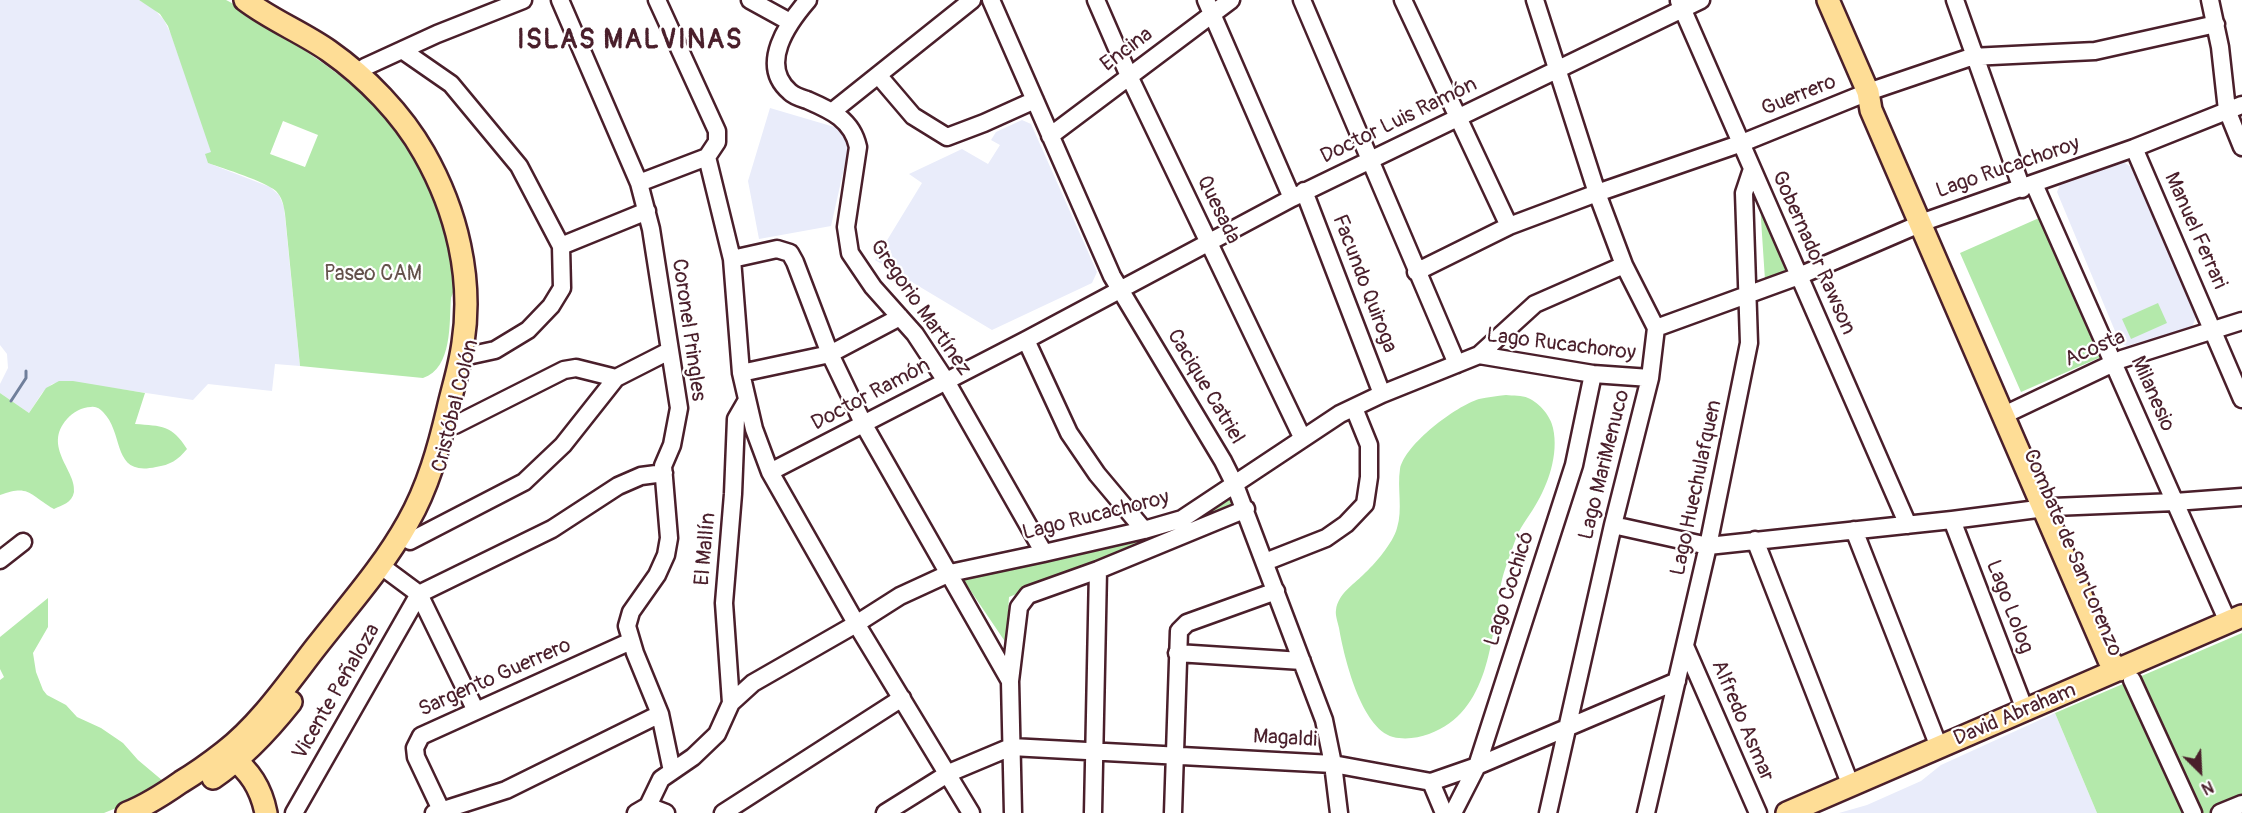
<!DOCTYPE html>
<meta charset="utf-8">
<style>
body{margin:0}
#map{position:relative;width:2242px;height:813px;overflow:hidden;background:#fff;font-family:Pangolin,sans-serif}
canvas{display:block}
.north{position:absolute;left:2170px;top:741px;width:60px;height:60px;-webkit-text-stroke:4px #fff;paint-order:stroke;rotate:156deg;font-size:16px;font-weight:700;line-height:24px;text-align:center;color:#4a1f2b}
.north::after{content:'';display:block;margin:auto;width:21px;height:27px;background:#4a1f2b;clip-path:polygon(50% 0,100% 100%,50% 72%,0 100%)}
</style>
<div id="map">
<canvas width="2242" height="813"></canvas>
<div class="north">N</div>
</div>
<script>
const ctx = document.querySelector('canvas').getContext('2d');
ctx.lineJoin = 'round';
function paint(path, color) { ctx.fillStyle = color; ctx.fill(path, 'evenodd'); }
function strokePath(path, color, width, dash) { ctx.strokeStyle = color; ctx.lineWidth = width; ctx.lineCap = dash ? 'butt' : 'round'; ctx.setLineDash(dash || []); ctx.stroke(path); }
function write(font, color, halo, rows, align = 'center') {
  ctx.font = font + ' Pangolin,sans-serif'; ctx.lineWidth = 4.5; ctx.setLineDash([]); ctx.textBaseline = 'middle'; ctx.strokeStyle = halo; ctx.fillStyle = color; for (const [text, x, y, turn = 0] of rows) {
    ctx.save(); ctx.translate(x, y); ctx.rotate((+turn || 0) * Math.PI / 180); ctx.textAlign = isNaN(turn) ? turn : align; if (halo) ctx.strokeText(text, 0, 0); ctx.fillText(text, 0, 0); ctx.restore();
  }
}
paint(new Path2D(`
 M0,0H139L153,8L164,20L171,34L212,152L208,163L270,187L279,195L284,207L300,366L275,364L272,391L208,384L193,400L66,381L52,384L42,393L29,413L0,393V384L8,368L7,354L0,345Z
 M770,108L848,131L851,137L831,226L759,239L748,181Z
 M1022,120L1031,124L1097,272L1092,283L992,330L875,260L922,183L909,174L962,149L988,164L1000,145L991,140L996,132Z
 M2122,161L2131,167L2197,315L2192,327L2127,346L2120,343L2057,192L2061,182Z
 M2055,713L2097,813H1839L1867,805L1921,781L1941,765Z`), '#e9ecfa');
paint(new Path2D(`
 M139,0C160,0 181,0 203,0C209,0 219,0 226,0C230,1 257,21 264,25C358,82 410,123 446,231C452,249 460,279 451,298C449,322 453,368 423,378L300,366L285,214C284,206 282,197 276,191C264,181 225,169 208,163L205,154L211,152L168,26L160,14ZM283,121L318,135L305,167L270,154Z
 M1760,204L1790,270L1765,280Z
 M2039,218L2101,357L2021,392L1960,253Z
 M2158,303L2167,323L2131,339L2122,319Z
 M59,381H73L145,393L135,424C162,426 172,425 187,449C178,460 170,465 156,467C111,477 125,434 103,412C100,409 96,406 91,407C82,407 73,412 67,419C42,447 77,471 74,492C72,503 62,505 54,509C29,495 30,484 0,495V393L29,413L46,388Z
 M1506,395C1513,396 1522,395 1528,398C1540,403 1551,417 1553,428C1559,454 1548,485 1535,506C1528,518 1519,528 1515,541C1510,555 1504,570 1501,584C1491,639 1490,712 1429,734C1418,738 1405,740 1393,737C1361,728 1344,657 1339,628C1338,623 1335,615 1336,610C1338,594 1353,585 1363,575C1375,564 1393,543 1397,528C1403,510 1397,488 1400,469C1405,444 1456,406 1479,399C1488,397 1497,396 1506,395Z
 M1231,493L1236,507L1009,597L1006,643L962,578L1180,525Z
 M48,598V627L33,653L36,672L43,690L47,695L66,705L77,717L101,728L123,743L138,760L163,781L126,804L104,813H0V680L4,677L0,669V637Z
 M2242,633V813H2097L2055,713Z`), '#b4e9ab');
strokePath(new Path2D(`
 M11,401L26,378V371`), '#707f9b', 3);
const minor = new Path2D(`
 M560,0L639,183L651,229L679,408L672,445L663,466L669,538L666,555L657,575L631,612L627,626L635,653L660,714L672,771
 M750,0L790,22
 M808,0C788,23 758,65 790,92C794,96 801,98 807,100C830,110 852,119 858,147L846,227L850,253L873,287L915,334L946,381L1044,553
 M991,0L1112,276L1223,461L1235,485L1324,720L1333,764L1339,813
 M1096,0L1129,76L1302,437
 M1206,0L1292,198
 M1302,0L1457,364
 M1403,0L1509,226
 M1535,0L1597,193L1624,265L1656,328L1650,378L1613,525L1548,813
 M1955,0L2022,189
 M2210,0L2220,47L2227,110L2242,147
 M1679,1L1908,525
 M402,50L451,84L519,166L561,246L562,288L551,306L528,330L495,350L472,355
 M365,67L437,34L523,0
 M878,75L913,116L947,137L984,123L1035,100
 M833,111L972,0
 M1050,136L1231,0
 M2134,148L2242,399
 M707,157L732,259L741,373L754,429L770,472L860,630L971,813
 M639,183L707,157L717,142V131L657,0
 M2034,184L2228,622
 M1304,191L1382,394
 M561,246L647,211
 M732,259L777,249L790,253L795,262L830,354L864,425L1010,681L1013,813
 M1416,272L1509,226L1597,193L1742,143L1868,92L1971,57L2095,51L2216,24
 M1656,328L1799,276L1929,220L2134,148L2242,105
 M1026,340L1069,433L1097,474L1144,530
 M1479,355L1535,304L1624,265
 M741,373L830,354L900,317
 M2004,415L2122,359L2242,321
 M455,425L564,370L576,368L616,378
 M770,472L1026,340L1292,198L1701,0
 M1952,520L2025,710
 M1613,525L1708,546L1952,520L2053,507L2175,502L2242,497
 M1854,530L1939,747
 M1755,540L1851,786
 M410,541L524,482L563,445L616,378L669,351
 M0,560L23,542
 M1265,562L1326,538L1346,524L1365,504L1369,477V445L1354,408
 M388,571L419,594L476,711
 M419,594L552,529L618,486L641,476L664,473
 M1685,646L1758,813
 M1177,653L1302,661
 M2132,680L2193,813
 M1010,681L1019,607L1028,595L1098,570L1246,509
 M731,703L724,603L733,494L736,419L747,400
 M1431,782L1444,813
 M648,806L666,813
 M442,812L416,757L415,748L421,736L631,641
 M294,813L419,594
 M434,813L506,790L660,714
 M636,813L648,806L661,779L693,757L717,734L731,703L753,683L856,624L900,596L950,573L1044,553L1144,530L1182,519L1340,414L1382,394L1479,355L1593,374L1650,378
 M723,813L902,698
 M885,813L949,773L1011,747L1333,764L1431,782L1477,766L1677,681
 M1093,813L1098,570
 M1173,813L1179,631L1187,623L1276,591
 M1453,813L1477,766L1574,465L1593,374
 M1646,813L1708,546L1749,343L1744,193L1752,169
 M2220,813L2242,804`);
const major = new Path2D(`
 M1828,0L1868,92L1871,110L2109,660L2119,670
 M230,756C250,771 261,788 266,813
 M213,778C244,757 268,731 291,702
 M127,813C147,805 164,794 181,782C196,773 210,763 224,752C260,724 288,683 316,647C348,606 383,567 408,522C428,487 439,447 448,409C453,387 460,366 463,343C473,278 457,211 424,153C402,114 366,77 329,51C302,32 271,20 245,0
 M1787,813L2242,616`);
strokePath(minor, '#4a1f2b', 21);
strokePath(major, '#4a1f2b', 26);
strokePath(minor, '#fff', 16);
strokePath(major, '#fedd96', 21);
write('21px', '#4a1f2b', '#fff', [
 ["Encina",1127,50,-37],
 ["Guerrero",1799,96,-22],
 ["Doctor Luis Ramón",1399,121,-26],
 ["Lago Rucachoroy",2008,168,-19],
 ["Quesada",1218,210,64],
 ["Manuel Ferrari",2195,231,66],
 ["Gobernador Rawson",1813,253,66],
 ["Facundo Quiroga",1364,284,69],
 ["Gregorio Martínez",920,308,55],
 ["Coronel Pringles",688,330,82],
 ["Lago Rucachoroy",1561,345,7],
 ["Acosta",2095,349,-23],
 ["Cacique Catriel",1205,387,59],
 ["Milanesio",2152,394,66],
 ["Doctor Ramón",871,395,-28],
 ["Cristóbal Colón",456,406,-76],
 ["Lago MariMenuco",1605,465,-76],
 ["Lago Huechulafquen",1697,488,-78],
 ["Lago Rucachoroy",1096,516,-14],
 ["El Mallín",706,549,-85],
 ["Combate de San Lorenzo",2072,553,67],
 ["Lago Cochicó",1510,589,-72],
 ["Lago Lolog",2009,607,69],
 ["Sargento Guerrero",495,678,-24],
 ["Vicente Peñaloza",337,692,-60],
 ["David Abraham",2015,715,-23],
 ["Alfredo Asmar",1742,721,67],
 ["Magaldi",1285,739,3]
]);
write('21px', '#64524b', '#fff', [
 ["Paseo CAM",373,275]
]);
ctx.letterSpacing = '1.5px';
write('bold 27px', '#4a1f2b', '#fff', [
 ["ISLAS MALVINAS",630,41]
]);
ctx.letterSpacing = '0px';
</script>
